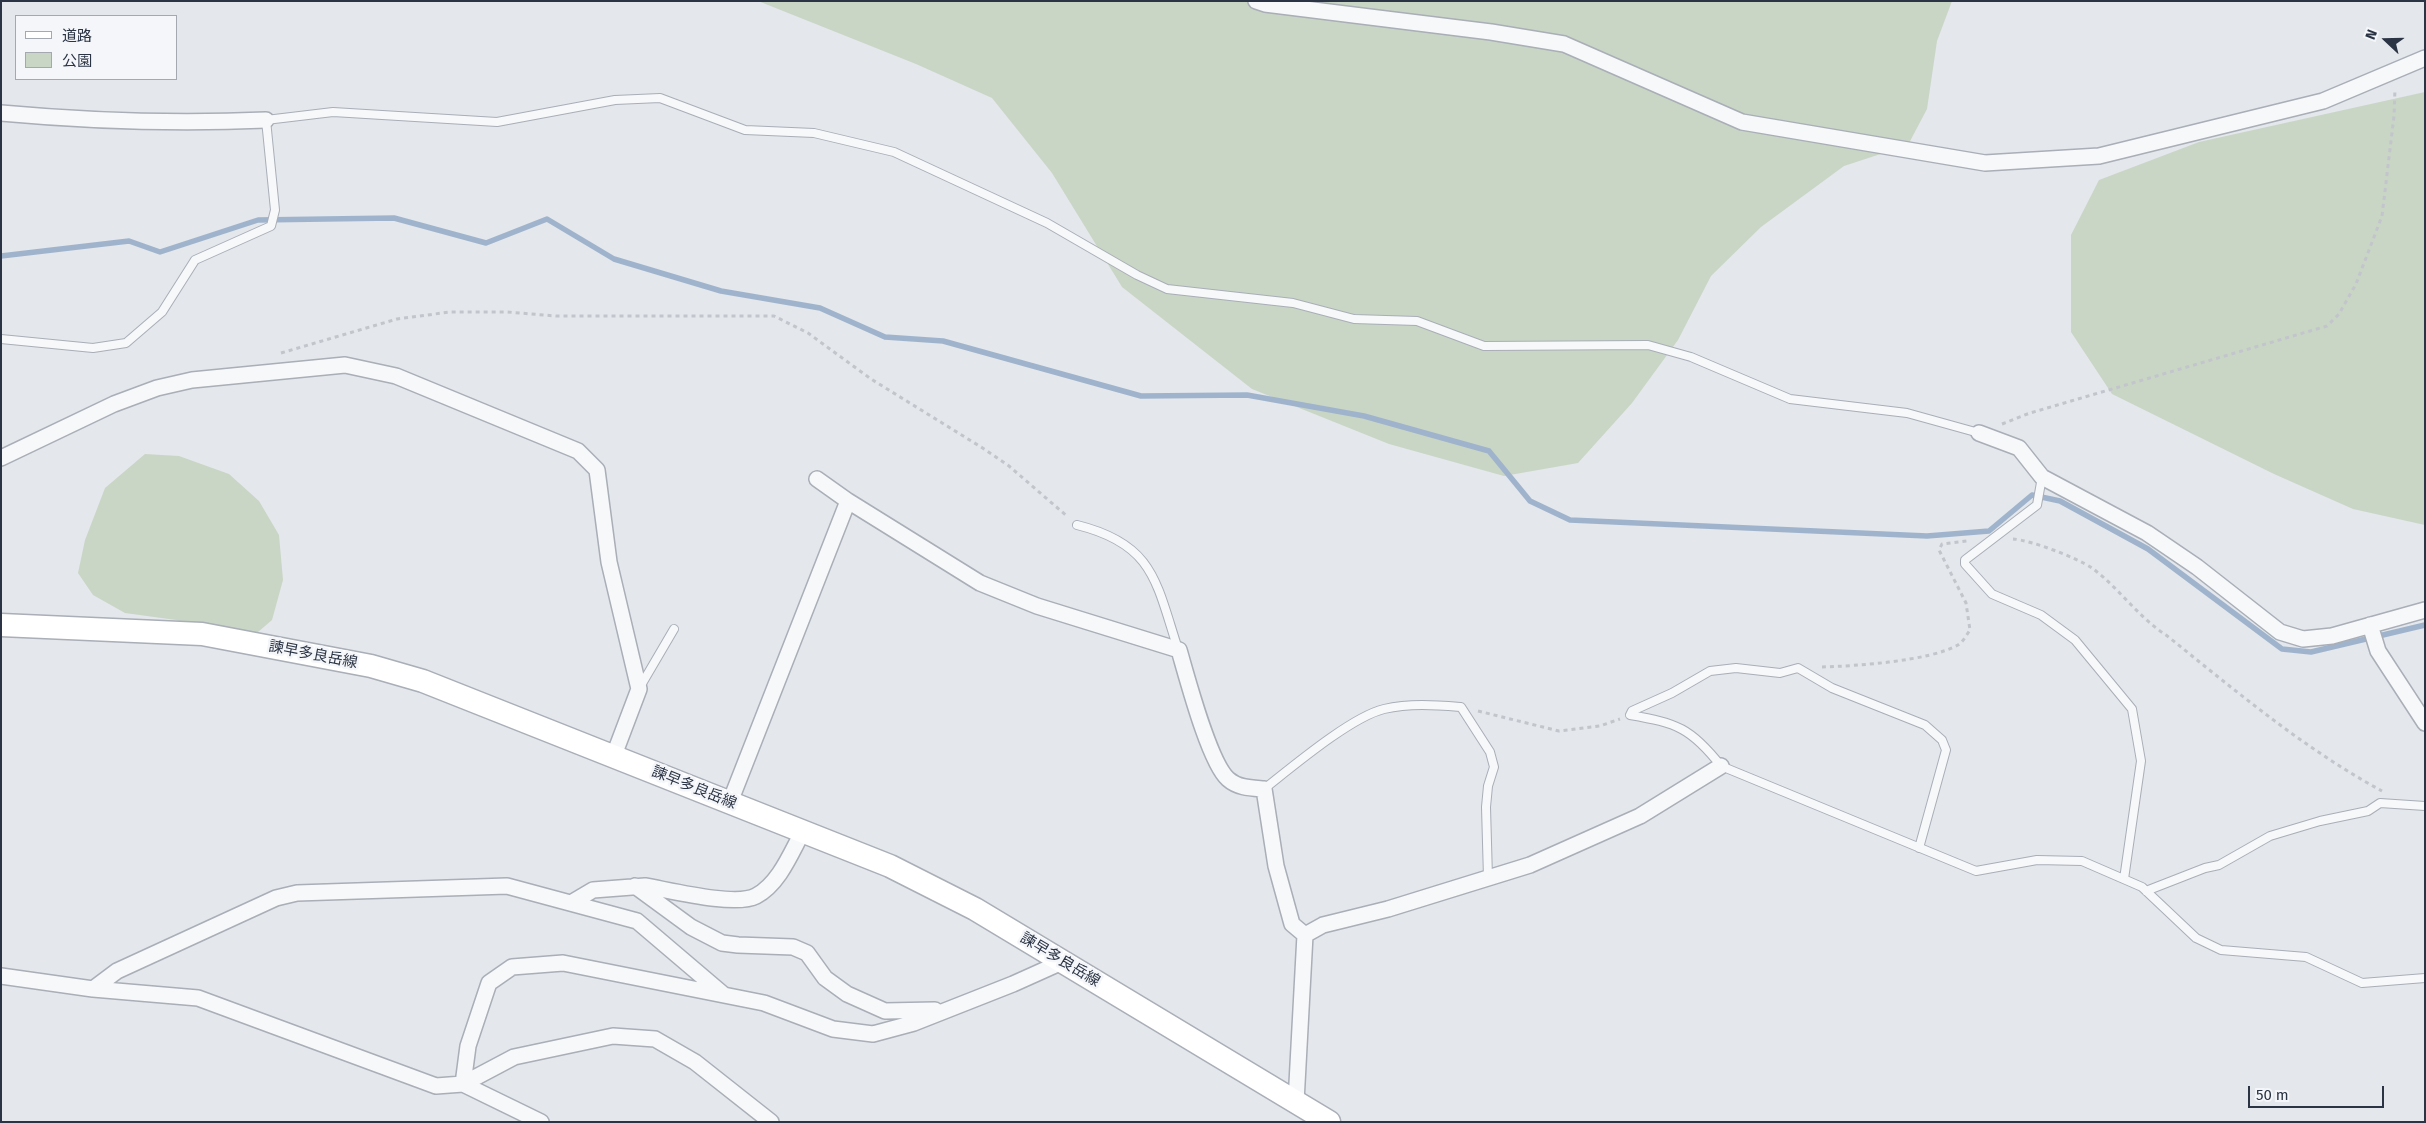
<!DOCTYPE html>
<meta charset="utf-8">
<style>
body{margin:0}
#map{position:relative;width:2426px;height:1123px;overflow:hidden;background:#e4e7ec;font-family:"Fira Sans","Noto Sans JP",sans-serif}
canvas{display:block}
.frame{position:absolute;inset:0;border:2px solid #2b3445;pointer-events:none}
.legend{position:absolute;left:15px;top:15px;width:162px;height:65px;box-sizing:border-box;background:#f4f6f9;border:1px solid #a4a8b1;margin:0;padding:6px 9px;list-style:none;font-size:15px;color:#2b3445}
.legend li{display:flex;align-items:center;gap:10px;height:25px}
.legend b{width:25px;border:1px solid #a4a8b1}
.north{position:absolute;left:2361px;top:15px;width:50px;height:50px;-webkit-text-stroke:4px #f4f6f9;paint-order:stroke;rotate:291deg;font-size:14px;font-weight:700;line-height:20px;text-align:center;color:#2b3445}
.north::after{content:'';display:block;margin:auto;width:18px;height:22px;background:#2b3445;clip-path:polygon(50% 0,100% 100%,50% 72%,0 100%)}
.scale{position:absolute;left:2248px;top:1086px;width:136px;height:22px;box-sizing:border-box;border:2px solid #2b3445;border-top:0;padding-left:6px;font-size:15px;line-height:18px;white-space:nowrap;color:#2b3445;-webkit-text-stroke:4px #f4f6f9;paint-order:stroke}
</style>
<div id="map">
<canvas width="2426" height="1123"></canvas>
<div class="frame"></div>
<ul class="legend">
<li><b style="height:6px;background:#fff"></b>道路</li>
<li><b style="height:14px;background:#c9d6c5"></b>公園</li>
</ul>
<div class="north">N</div>
<div class="scale">50 m</div>
</div>
<script>
const ctx = document.querySelector('canvas').getContext('2d');
ctx.lineJoin = 'round';
function paint(path, color) { ctx.fillStyle = color; ctx.fill(path, 'evenodd'); }
function strokePath(path, color, width, dash) { ctx.strokeStyle = color; ctx.lineWidth = width; ctx.lineCap = dash ? 'butt' : 'round'; ctx.setLineDash(dash || []); ctx.stroke(path); }
function write(font, color, halo, rows, align = 'center') {
  ctx.font = font + ' "Fira Sans","Noto Sans JP",sans-serif'; ctx.lineWidth = 5; ctx.setLineDash([]); ctx.textBaseline = 'middle'; ctx.strokeStyle = halo; ctx.fillStyle = color; for (const [text, x, y, turn = 0] of rows) {
    ctx.save(); ctx.translate(x, y); ctx.rotate((+turn || 0) * Math.PI / 180); ctx.textAlign = isNaN(turn) ? turn : align; if (halo) ctx.strokeText(text, 0, 0); ctx.fillText(text, 0, 0); ctx.restore();
  }
}
paint(new Path2D(`
 M758,1H1952L1937,41L1927,109L1908,145L1844,166L1761,227L1711,276L1678,340L1632,403L1578,463L1504,476L1389,444L1252,389L1122,287L1052,173L992,98L916,64Z
 M2425,92V525L2353,509L2274,474L2112,394L2071,332V235L2099,180L2199,142Z
 M145,454L179,456L229,474L259,501L279,535L283,580L272,620L251,638L230,639L176,620L125,613L93,595L78,573L85,540L105,488Z`), '#c9d6c5');
strokePath(new Path2D(`
 M1,256L129,241L160,252L258,220L394,218L486,243L547,219L614,259L721,291L820,308L885,337L943,341L1141,396L1247,395L1364,416L1489,451L1530,501L1570,520L1927,536L1989,531L2032,495L2060,501L2148,549L2282,649L2311,652L2425,625`), '#9fb4cc', 5.5);
const lane = new Path2D(`
 M1,339L93,348L126,343L162,312L195,260L271,226L275,210L266,120L333,112L497,122L615,100L660,98L745,130L814,133L894,152L1047,223L1137,275L1167,289L1293,303L1354,319L1417,321L1484,346L1648,345L1691,357L1790,399L1907,413L1979,433
 M2042,477L2037,505L1965,560V564L1992,594L2041,615L2075,640L2132,709L2141,761L2124,879
 M1077,525C1154,544 1156,582 1178,649
 M640,687L674,629
 M1264,789C1292,767 1351,717 1384,709C1410,703 1435,705 1461,707L1490,752L1494,767L1488,786L1486,807L1488,878
 M1919,848L1946,750L1942,740L1925,725L1832,688L1798,668L1780,673L1736,668L1710,671L1672,693L1632,711L1630,715C1677,723 1691,728 1721,766L1976,871L2037,860L2082,861L2142,887L2196,938L2221,950L2306,957L2362,983L2425,978
 M2146,891L2205,868L2219,865L2270,836L2320,821L2368,811L2380,803L2425,806`);
const street = new Path2D(`
 M1256,1L1265,4L1491,32L1564,44L1742,122L1985,163L2099,156L2323,101L2425,58
 M1,113C89,121 178,124 266,120
 M1979,433L2019,448L2042,477L2147,533L2197,567L2280,632L2303,639L2332,636L2425,610
 M1,458L114,404L157,388L192,380L345,365L396,376L578,451L597,470L609,562L639,689L614,755
 M848,501L980,583L1037,606L1179,650C1187,677 1209,762 1228,779C1238,788 1251,788 1264,789L1276,866L1292,924L1305,935L1296,1102
 M2370,625L2378,651L2425,723
 M730,802L848,501L817,479
 M635,886L691,927L722,943L738,945L793,947L807,953L825,978L847,994L885,1011L935,1010
 M571,903L593,890L645,886C669,890 735,907 756,896C779,884 791,853 803,831
 M1305,935L1323,925L1388,909L1530,865L1640,816L1721,766
 M1,976L93,989L198,998L436,1086L463,1084L514,1057L613,1036L655,1039L695,1062L771,1122
 M93,989L117,971L276,898L297,893L507,886L637,921L724,995
 M463,1084L468,1046L489,983L512,967L563,963L764,1003L833,1029L873,1034L914,1023L1013,984L1062,962
 M463,1084L541,1122`);
const secondary = new Path2D(`
 M1,625L202,634L371,666L423,681L890,866L975,909L1329,1122`);
strokePath(lane, '#a9aeb7', 10);
strokePath(street, '#a9aeb7', 18);
strokePath(secondary, '#a9aeb7', 25);
strokePath(new Path2D(`
 M281,353L397,319L450,312H507L556,316H774L808,333L871,379L981,447L1009,466L1068,517
 M2002,424L2030,413L2327,326L2339,314L2356,284L2382,216L2394,116L2395,89
 M2013,539C2031,540 2077,558 2092,568C2119,588 2138,617 2166,635C2236,691 2303,748 2382,791
 M1822,667C1856,666 1930,661 1958,645C1963,642 1967,634 1970,630L1966,603L1939,550L1942,544L1967,541
 M1478,711L1559,731L1600,726L1620,719`), '#c2c5cb', 3, [4, 4]);
strokePath(lane, '#f7f8fa', 8);
strokePath(street, '#f7f8fa', 15);
strokePath(secondary, '#fff', 22);
write('15px', '#2b3445', '#f4f6f9', [
 ["諫早多良岳線",313,655,11],
 ["諫早多良岳線",694,788,22],
 ["諫早多良岳線",1060,960,31]
]);
</script>
